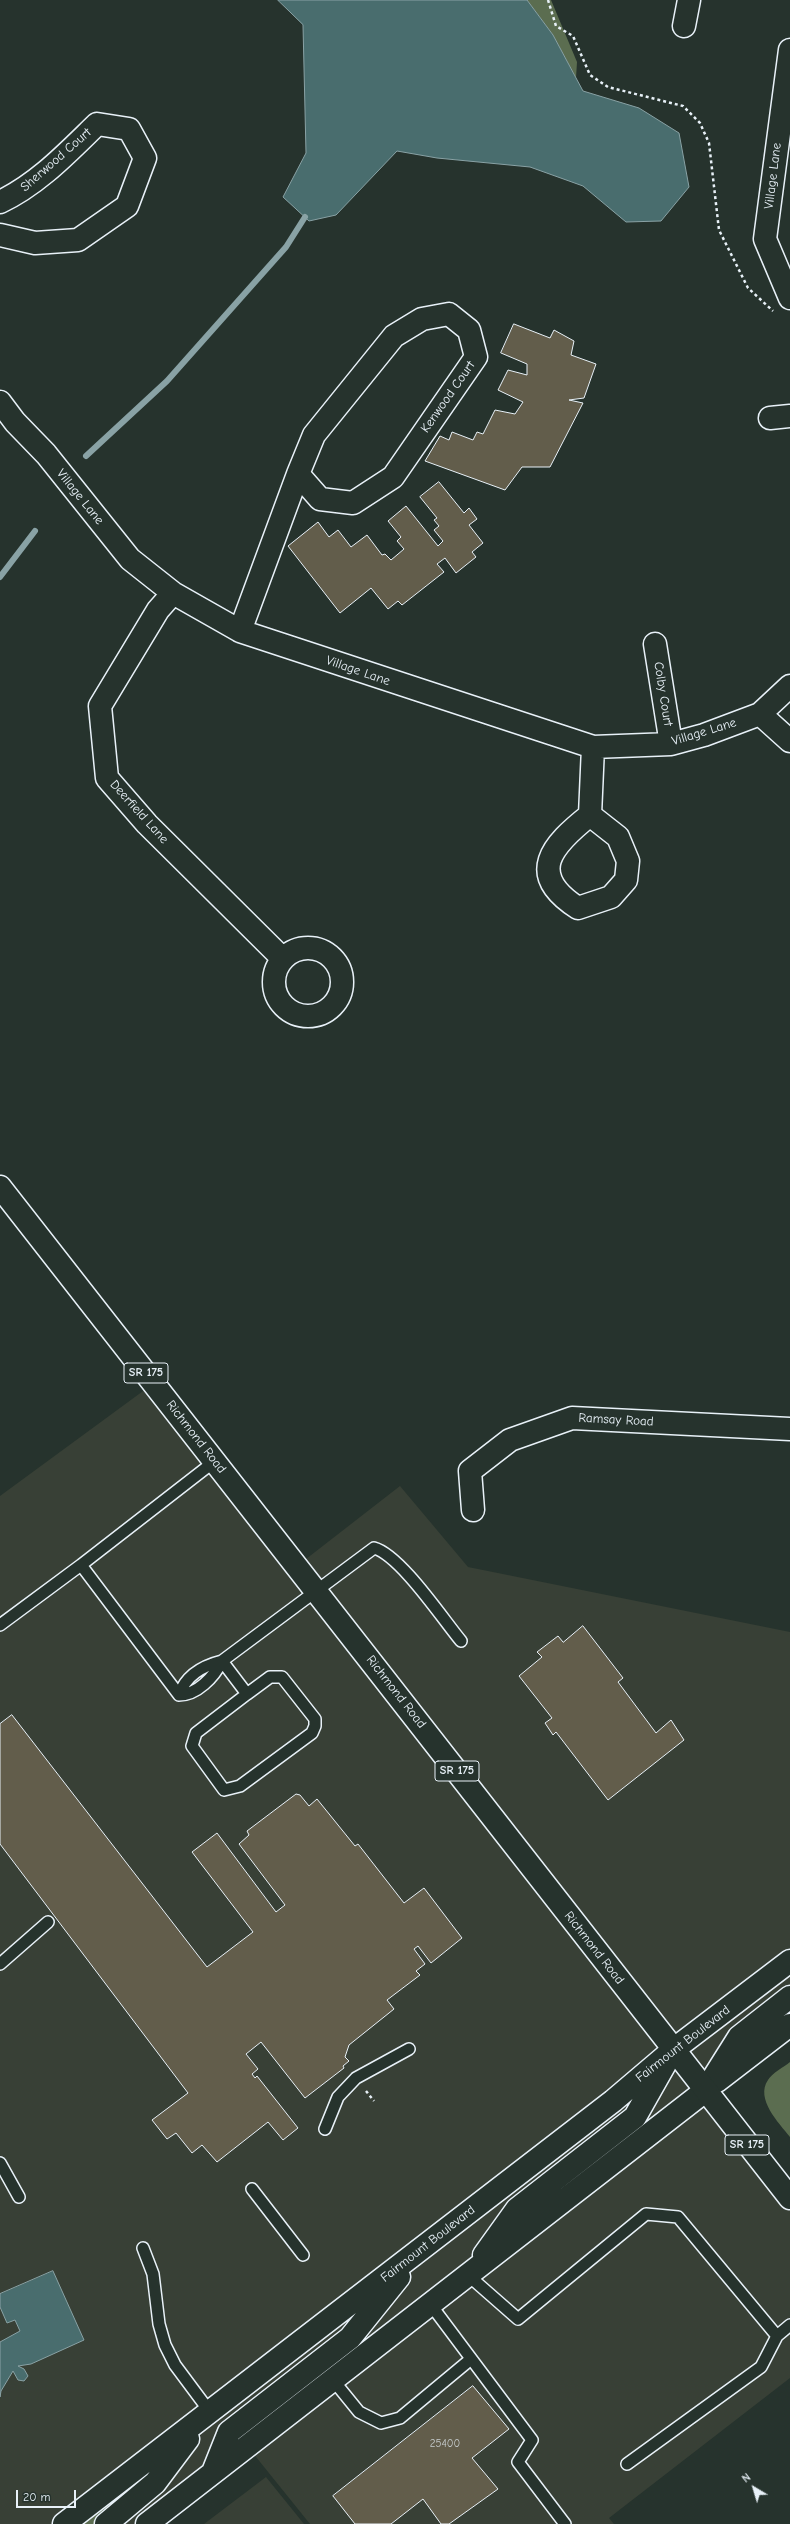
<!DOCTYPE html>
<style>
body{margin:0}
#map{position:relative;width:790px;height:2524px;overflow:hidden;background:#26332d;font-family:"Comic Neue",sans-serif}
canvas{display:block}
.north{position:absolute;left:734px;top:2468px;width:40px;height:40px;-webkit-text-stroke:3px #26332d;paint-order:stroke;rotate:322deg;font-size:11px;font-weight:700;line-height:16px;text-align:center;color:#e8f1f8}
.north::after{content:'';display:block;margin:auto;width:14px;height:18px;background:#e8f1f8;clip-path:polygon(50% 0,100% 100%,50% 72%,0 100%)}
.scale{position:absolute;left:16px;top:2490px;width:60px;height:18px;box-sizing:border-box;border:2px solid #e8f1f8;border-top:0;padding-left:5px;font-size:12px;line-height:14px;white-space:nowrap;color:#e8f1f8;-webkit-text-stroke:3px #26332d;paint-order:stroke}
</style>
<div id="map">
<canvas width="790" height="2524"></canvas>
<div class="north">N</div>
<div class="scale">20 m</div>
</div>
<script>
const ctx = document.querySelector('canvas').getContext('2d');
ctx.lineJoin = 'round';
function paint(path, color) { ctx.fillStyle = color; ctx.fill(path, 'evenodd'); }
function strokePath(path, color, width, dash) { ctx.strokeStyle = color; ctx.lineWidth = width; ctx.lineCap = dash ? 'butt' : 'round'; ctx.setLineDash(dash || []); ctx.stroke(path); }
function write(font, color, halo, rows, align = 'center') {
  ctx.font = font + ' "Comic Neue",sans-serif'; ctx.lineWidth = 3; ctx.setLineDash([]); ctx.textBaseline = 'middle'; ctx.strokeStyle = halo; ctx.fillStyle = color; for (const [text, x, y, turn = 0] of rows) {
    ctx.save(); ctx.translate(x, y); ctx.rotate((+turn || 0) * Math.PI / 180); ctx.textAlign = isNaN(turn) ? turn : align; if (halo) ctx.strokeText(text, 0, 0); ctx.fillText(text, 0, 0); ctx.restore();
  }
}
paint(new Path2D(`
 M154,1383L297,1566L400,1486L468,1567L790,1632V2025L705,2091L790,2199V2378L609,2518L614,2524H310L252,2452L162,2524H0V1496Z
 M266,2477L304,2524H204Z`), '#384036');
paint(new Path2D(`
 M527,0H551L577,62L576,78L553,35Z
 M790,2062V2137C779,2123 755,2099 768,2080C772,2073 784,2067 790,2062Z
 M145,2475H147L145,2485L95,2524H81Z`), '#5b6d50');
const water = new Path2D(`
 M278,0H527L553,35L583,91L639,108L679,133L689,187L661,221L626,222L583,186L530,167L437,158L397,151L336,215L309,221L283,197L306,153L303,25Z
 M53,2271L84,2340L31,2364L18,2366L24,2369L28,2376L24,2381L18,2380L13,2371L1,2391L0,2397V2342L20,2331L15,2320L7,2323L0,2307V2294Z`);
paint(water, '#496d6e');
strokePath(water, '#89a2a5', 1);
strokePath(new Path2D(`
 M86,456L167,381L286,247L305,217
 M0,577L35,531`), '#89a2a5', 6);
const building = new Path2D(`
 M514,324L550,338L554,330L574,341L571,355L596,364L584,398L569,400L583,403L550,467H522L505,490L425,461L440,436L449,440L452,432L473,440L477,432L483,434L495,410L515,414L523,402L498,390L508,370L527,375V364L501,353Z
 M439,482L464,513L469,508L477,519L469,525L483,543L472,552L476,557L456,573L445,558L437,564L444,572L402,605L398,601L388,609L371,588L340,613L288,546L318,522L329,537L338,530L351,547L367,535L382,555L385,554L391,560L404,549L397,541L401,537L388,521L406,506L438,546L443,541L434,530L439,526L434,520L437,518L420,497Z
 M583,1626L623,1678L618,1682L656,1733L671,1720L684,1740L608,1800L556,1732L553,1735L545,1723L552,1718L519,1676L542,1657L537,1652L558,1636L563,1642Z
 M12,1715L207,1967L253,1932L192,1852L217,1833L276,1912L285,1905L239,1844L249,1835L247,1831L296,1794L300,1795L309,1806L317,1799L355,1846L358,1844L404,1903L424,1888L462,1938L431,1963L418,1946L414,1949L425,1964L416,1971L420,1975L387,2000L394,2009L349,2045L345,2057L349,2061L343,2066L344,2068L305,2098L261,2042L246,2054L258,2069L252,2074L255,2078L257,2076L298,2128L283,2140L268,2122L217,2162L202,2145L192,2153L176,2133L167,2139L152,2120L188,2093L0,1844V1724Z
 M473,2386L509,2429L472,2458L498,2489L449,2524H441L423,2499L391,2524H355L333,2496Z`);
paint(building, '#625d4b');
strokePath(building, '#e8f1f8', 1);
const service = new Path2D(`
 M0,1625L81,1565
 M247,1694L270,1677H282L315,1719V1726L312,1733L240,1786L224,1790L192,1746L196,1733L247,1694L222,1661L374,1548C400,1555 442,1618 461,1641
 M179,1695L81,1565L215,1461
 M179,1695C186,1675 202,1666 222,1661
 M179,1695C197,1695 214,1677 222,1661
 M0,1964L48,1922
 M325,2129L338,2097L356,2078L409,2049
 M0,2163L19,2197
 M252,2189L303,2255
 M143,2248L153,2274L159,2324L165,2345L175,2365L210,2412
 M469,2276L518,2319L646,2214L678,2217L777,2336L761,2367L627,2464
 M431,2305L532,2440L518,2462L565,2524
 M777,2336L790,2325
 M333,2380L359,2412L381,2423L400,2418L471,2359`);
const minor = new Path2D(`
 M684,26L689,0
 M790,50L765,239L790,298
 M0,202C38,184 67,153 97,124L129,129L145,158L127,206L78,240L35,243L0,235
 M449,314L469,330L476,357L393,477L353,503L320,499L298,474L314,435L394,336L422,319Z
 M0,402L15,422L46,454L130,559L173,593L240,631L593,747L671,744L704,735L760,714L790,686
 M770,418L790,416
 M173,593L158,610L100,706L107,778L147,824L283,959
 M240,631L298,474
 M655,644L671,744
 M760,714L790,741
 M590,815L618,837L628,861L626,880L611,897L578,908C525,874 552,845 590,815Z
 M590,815L593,747
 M274 982a34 34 0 1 1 68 0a34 34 0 1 1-68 0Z
 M473,1510L470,1471L510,1440L572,1418L790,1429`);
const tertiary = new Path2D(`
 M673,2050L790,1961
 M717,2081L790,2025
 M705,2091L739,2037L790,1997`);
const secondary = new Path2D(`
 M484,2255L517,2209L635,2117L665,2064
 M213,2472L229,2432L350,2338L399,2277
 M64,2524L613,2101L673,2050
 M106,2524L155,2483L188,2439
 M147,2524L705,2091`);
const primary = new Path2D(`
 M0,1187L790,2198`);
strokePath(service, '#e8f1f8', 14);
strokePath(minor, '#e8f1f8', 25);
strokePath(tertiary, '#e8f1f8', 25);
strokePath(secondary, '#e8f1f8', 25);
strokePath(primary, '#e8f1f8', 25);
strokePath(new Path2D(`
 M548,0L556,26L573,36L590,75L608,87L683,106L700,123L709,143L719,230L748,288L773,311
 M366,2091L374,2101`), '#e8f1f8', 2.5, [3, 3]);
strokePath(service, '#26332d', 11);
strokePath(minor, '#26332d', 22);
strokePath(tertiary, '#26332d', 22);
strokePath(secondary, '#26332d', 22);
strokePath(primary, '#26332d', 22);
write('11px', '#c6cccd', null, [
 ["25400",445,2444]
]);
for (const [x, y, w] of [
 [146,1373,44],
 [457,1771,44],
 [747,2145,44]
]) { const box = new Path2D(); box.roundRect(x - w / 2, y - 10, w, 20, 3); ctx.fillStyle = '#26332d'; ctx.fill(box); strokePath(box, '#e8f1f8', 1); }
write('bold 12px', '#e8f1f8', null, [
 ["SR 175",146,1373],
 ["SR 175",457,1771],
 ["SR 175",747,2145]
]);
write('13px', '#e8f1f8', '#26332d', [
 ["Sherwood Court",56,160,-41],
 ["Village Lane",773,176,-83],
 ["Kenwood Court",448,397,-55],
 ["Village Lane",80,497,51],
 ["Village Lane",358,671,19],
 ["Colby Court",663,694,81],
 ["Village Lane",704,732,-17],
 ["Deerfield Lane",139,812,48],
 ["Ramsay Road",616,1420,3],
 ["Richmond Road",196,1437,52],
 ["Richmond Road",396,1692,52],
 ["Richmond Road",594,1948,52],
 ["Fairmount Boulevard",683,2044,-38],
 ["Fairmount Boulevard",428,2244,-38]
]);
</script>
